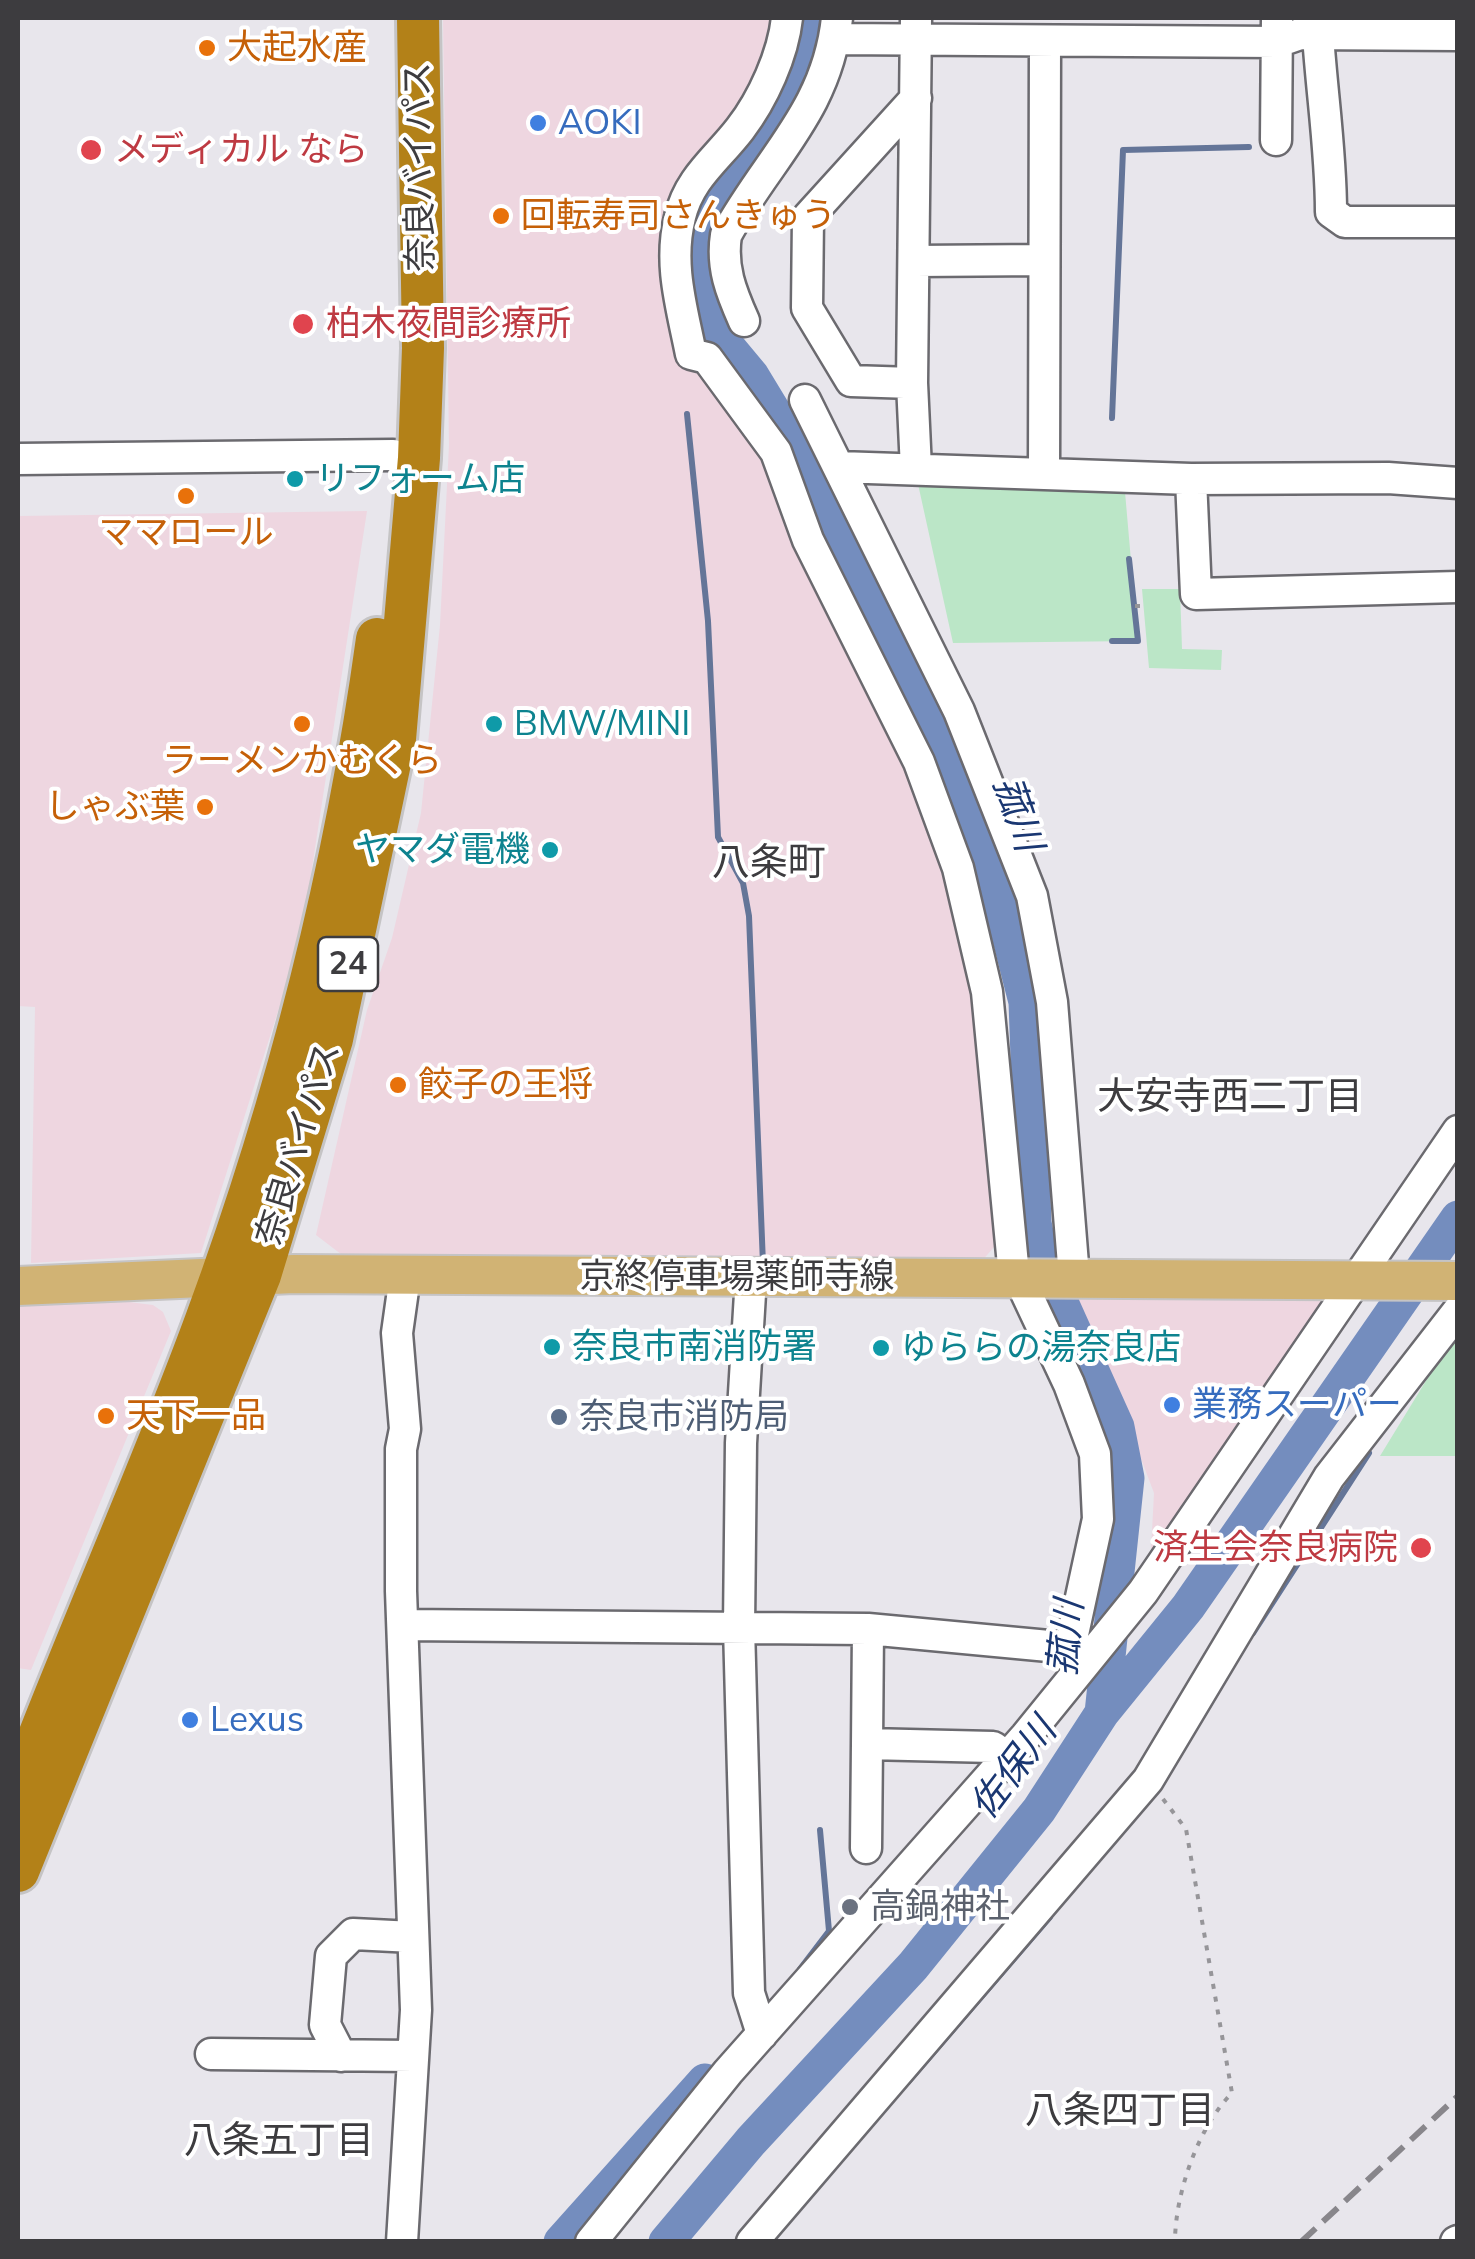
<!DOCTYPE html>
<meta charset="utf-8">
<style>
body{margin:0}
#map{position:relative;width:1475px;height:2259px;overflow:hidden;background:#e8e6ec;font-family:Mulish,sans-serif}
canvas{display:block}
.frame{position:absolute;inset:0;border:20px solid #3d3c3f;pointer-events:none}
</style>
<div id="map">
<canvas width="1475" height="2259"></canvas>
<div class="frame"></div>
</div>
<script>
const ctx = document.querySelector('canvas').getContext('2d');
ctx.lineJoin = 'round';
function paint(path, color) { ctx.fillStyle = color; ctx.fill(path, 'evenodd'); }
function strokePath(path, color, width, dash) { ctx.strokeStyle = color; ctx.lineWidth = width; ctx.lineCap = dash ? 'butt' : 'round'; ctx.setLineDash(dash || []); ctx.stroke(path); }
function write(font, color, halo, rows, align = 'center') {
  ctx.font = font + ' Mulish,"Noto Sans JP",sans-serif'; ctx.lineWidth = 8; ctx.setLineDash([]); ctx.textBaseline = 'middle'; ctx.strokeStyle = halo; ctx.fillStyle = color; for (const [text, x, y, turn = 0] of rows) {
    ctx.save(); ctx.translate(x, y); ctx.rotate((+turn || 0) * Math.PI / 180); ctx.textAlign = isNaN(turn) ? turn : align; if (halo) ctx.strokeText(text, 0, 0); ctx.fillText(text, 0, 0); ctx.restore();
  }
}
paint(new Path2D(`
 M443,18H778L743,108L674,206L703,366L758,442L898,745L957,908L979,1015L994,1247L981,1262L350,1261L316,1235L367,1010L392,938L421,813L440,625L449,445Z
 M367,511L301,939L201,1253L31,1263L35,1007L18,1006V516Z
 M1328,1294L1150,1569L1154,1493L1114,1387L1073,1298Z
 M129,1302L153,1305L163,1312L171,1331L31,1670L18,1668V1305Z`), '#eed6e0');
paint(new Path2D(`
 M918,484L1125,492L1138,641L953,643Z
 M1142,589H1180L1182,649L1222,650L1221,670L1149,668Z
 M1457,1330V1456H1380Z`), '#bbe6c7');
strokePath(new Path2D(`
 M687,414L708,621L718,837L743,883L749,916L763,1264
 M1112,418L1123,150L1249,147
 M1112,641H1138L1129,559
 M1253,1633L1369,1453
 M800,1969L829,1931L820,1830
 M908,2082L1050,1917`), '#647598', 6);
strokePath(new Path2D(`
 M811,18L781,106L723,188L698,234L696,278L717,334L752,376L823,493L951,756L986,845L1026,1002L1034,1223L1041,1258L1117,1427L1127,1478L1102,1713
 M561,2242L705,2081
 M666,2242L751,2141L913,1966L1039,1810L1102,1713L1188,1607L1458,1218`), '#748dbe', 35);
const minor = new Path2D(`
 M787,18C783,55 763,99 740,129C717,159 689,178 680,217C668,264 682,308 691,354L707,358L776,452L808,540L919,762L958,868L987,992L1013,1265L1069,1384L1095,1454L1098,1519L1070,1648L1080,1666
 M1318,35C1322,95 1331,152 1331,212L1345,222H1458
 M835,39L1277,42L1300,34L1458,35
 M1276,140L1277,18
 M915,261L1044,260
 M744,321C731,292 721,267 726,235C768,158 827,111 837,18
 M912,383L851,381L807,308L808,217L916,98
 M805,400L959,711L1032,896L1052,1002L1074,1277
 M18,459L393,455
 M839,467L1191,479L1388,478L1458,483
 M916,469L912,383L916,18
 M1044,471L1045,41
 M1191,479L1196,594L1458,587
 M751,1277L741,1443L739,1627L749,1993L762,2034
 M403,1625L868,1629L1070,1648
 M868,1629L867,1744L993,1747L1007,1757
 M866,1848L867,1744
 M211,2054L413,2056
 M341,2056L325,2025L331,1956L353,1934L413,1937
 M402,2242L416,2010L401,1591V1449L405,1429L397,1333L405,1276
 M591,2242L728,2072L1026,1736L1143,1592L1458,1131
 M752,2242L1148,1780L1329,1477L1458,1311
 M1456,2242L1458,2241`);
const major = new Path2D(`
 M18,1286L294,1274L1458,1281`);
const highway = new Path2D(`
 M18,1790C78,1632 148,1478 206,1320C287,1100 345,872 377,639
 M18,1871L260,1275L332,1039L395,739L419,458L423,348L418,18`);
strokePath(minor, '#6b6a6f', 35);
strokePath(major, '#c5c4c5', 42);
strokePath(highway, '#c5c4c5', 48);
strokePath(new Path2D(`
 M1135,606H1144
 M1163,1799L1186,1829L1232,2093C1198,2127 1175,2194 1175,2242`), '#969599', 4, [5, 8]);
strokePath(minor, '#fff', 30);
strokePath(major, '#d1b374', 38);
strokePath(highway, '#b38118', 42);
strokePath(new Path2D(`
 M1301,2242L1458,2096`), '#88868b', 6, [20, 10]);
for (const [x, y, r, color] of [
 [207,48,10,"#e8710a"],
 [538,123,10,"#3f7fe0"],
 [91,150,12,"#e0444e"],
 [501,216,10,"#e8710a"],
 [303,324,12,"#e0444e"],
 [295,479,10,"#0f9aa8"],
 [186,496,10,"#e8710a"],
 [302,724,10,"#e8710a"],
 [494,724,10,"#0f9aa8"],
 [205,807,10,"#e8710a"],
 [550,850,10,"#0f9aa8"],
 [398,1085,10,"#e8710a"],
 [552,1347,10,"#0f9aa8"],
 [881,1348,10,"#0f9aa8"],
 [1172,1405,10,"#3f7fe0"],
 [106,1416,10,"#e8710a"],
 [559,1417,10,"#5c6f8a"],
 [1421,1548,12,"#e0444e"],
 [190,1720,10,"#3f7fe0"],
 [850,1907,10,"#6b7280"]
]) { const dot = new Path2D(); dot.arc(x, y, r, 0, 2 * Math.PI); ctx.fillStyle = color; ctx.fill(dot); strokePath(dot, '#fff', 4); }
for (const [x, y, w] of [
 [348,964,60]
]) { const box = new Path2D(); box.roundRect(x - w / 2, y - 27, w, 54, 8); ctx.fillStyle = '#fff'; ctx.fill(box); strokePath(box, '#3d3c3f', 2.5); }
write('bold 32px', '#3d3c3f', null, [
 ["24",348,964]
]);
write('35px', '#c56008', '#fff', [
 ["大起水産",227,48],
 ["回転寿司さんきゅう",521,216],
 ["ママロール",186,533,"center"],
 ["ラーメンかむくら",302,761,"center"],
 ["しゃぶ葉",185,807,"right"],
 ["餃子の王将",418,1085],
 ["天下一品",126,1416]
], 'left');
write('35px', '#366cbe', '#fff', [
 ["AOKI",558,123],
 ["業務スーパー",1192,1405],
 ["Lexus",210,1720]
], 'left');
write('35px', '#be3a42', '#fff', [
 ["メディカル なら",114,150],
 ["柏木夜間診療所",326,324],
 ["済生会奈良病院",1398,1548,"right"]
], 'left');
write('35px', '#3d3c3f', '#fff', [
 ["奈良バイパス",420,167,-91],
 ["奈良バイパス",299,1144,-73],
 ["京終停車場薬師寺線",737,1277]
]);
write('35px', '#0d838f', '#fff', [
 ["リフォーム店",315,479],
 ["BMW/MINI",514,724],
 ["ヤマダ電機",530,850,"right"],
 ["奈良市南消防署",572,1347],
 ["ゆららの湯奈良店",901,1348]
], 'left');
write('35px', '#4e5e75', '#fff', [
 ["奈良市消防局",579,1417]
], 'left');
write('35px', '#5b616d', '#fff', [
 ["高鍋神社",870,1907]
], 'left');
write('italic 38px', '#1a3772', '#fff', [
 ["菰川",1017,814,71],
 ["菰川",1067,1638,-84],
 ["佐保川",1014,1769,-53]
]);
write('38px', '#3d3c3f', '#fff', [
 ["八条町",769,864],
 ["大安寺西二丁目",1230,1098],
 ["八条四丁目",1120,2112],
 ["八条五丁目",279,2142]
]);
</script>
